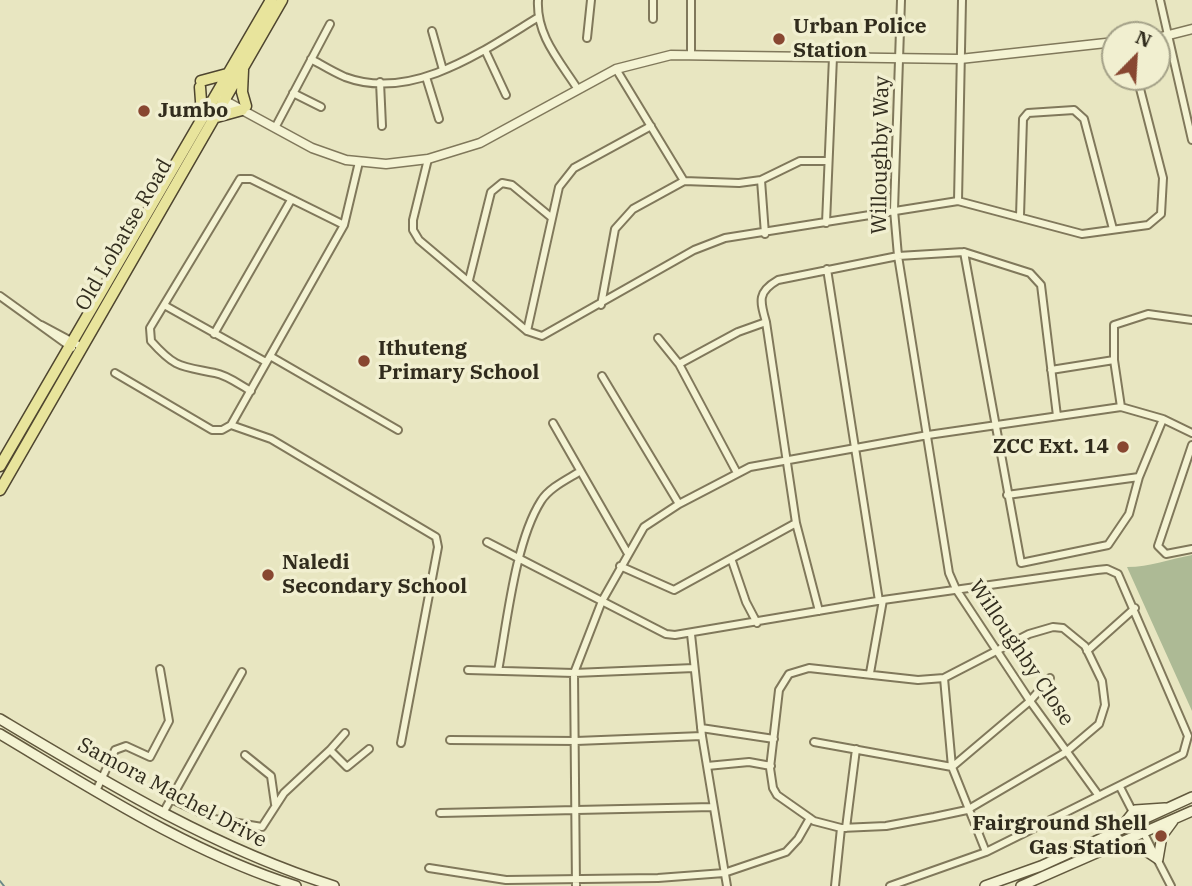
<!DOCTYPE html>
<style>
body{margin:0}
#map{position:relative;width:1192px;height:886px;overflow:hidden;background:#e8e6c1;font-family:"IBM Plex Serif",serif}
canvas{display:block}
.north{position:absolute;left:1101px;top:21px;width:70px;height:70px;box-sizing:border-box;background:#f1efd0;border:2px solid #a4a188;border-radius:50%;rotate:24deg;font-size:19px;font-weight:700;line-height:28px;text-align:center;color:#312c1d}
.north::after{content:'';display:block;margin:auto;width:24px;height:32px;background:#884731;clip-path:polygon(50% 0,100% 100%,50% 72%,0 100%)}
</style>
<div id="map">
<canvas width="1192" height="886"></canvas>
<div class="north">N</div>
</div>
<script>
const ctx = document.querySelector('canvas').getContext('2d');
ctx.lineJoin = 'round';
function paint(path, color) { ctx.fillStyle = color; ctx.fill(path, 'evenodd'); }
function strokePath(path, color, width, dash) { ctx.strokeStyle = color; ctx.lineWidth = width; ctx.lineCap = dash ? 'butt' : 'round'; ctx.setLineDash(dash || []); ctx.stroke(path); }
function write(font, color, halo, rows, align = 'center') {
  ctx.font = font + ' "IBM Plex Serif",serif'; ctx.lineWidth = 7; ctx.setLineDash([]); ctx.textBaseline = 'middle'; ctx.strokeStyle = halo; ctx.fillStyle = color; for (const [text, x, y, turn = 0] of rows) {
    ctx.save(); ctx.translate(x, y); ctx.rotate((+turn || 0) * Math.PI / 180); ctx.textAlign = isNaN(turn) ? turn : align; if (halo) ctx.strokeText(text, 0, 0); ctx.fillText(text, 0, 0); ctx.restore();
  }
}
paint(new Path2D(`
 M1192,555V711L1127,567C1150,567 1170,559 1192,555Z`), '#adba95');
strokePath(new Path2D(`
 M0,881L4,886`), '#6c8888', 2);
const minor = new Path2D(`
 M538,0C536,35 559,60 577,88
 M653,0V19
 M901,0L894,210L898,256L949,573L956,589L1030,701L1099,796
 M1160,0L1192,140
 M432,31L443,70
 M587,38L591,0
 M485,50L506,95
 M691,54V0
 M311,59C322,65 333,72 345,77C412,102 483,51 537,18
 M616,69L684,181
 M426,77L439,119
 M380,82L382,126
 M293,93L321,107
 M276,126L330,24
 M428,159L413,220V230L419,240L527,331L542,336L694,250L725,238L958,201L1082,234L1148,225L1161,214L1163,178L1137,77
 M761,180L765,234
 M958,201L962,0
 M1020,216L1023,119L1028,113L1074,110L1084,119L1113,229
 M826,223L833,57
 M964,252L1021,563L1108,545L1129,514L1139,477
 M827,269L879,601
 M469,280L491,192L502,183L512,185L552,218
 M0,296L72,348
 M164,305L266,362
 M601,305L615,229L633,209L684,181L739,183L761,180L800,161H827
 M41,325L82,347
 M527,331L559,187L574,168L651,126
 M214,334L291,200
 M658,338L679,364L736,471
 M270,356L398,430
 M679,364L738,332L766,322
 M1051,370L1114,360
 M115,373L212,430H222L231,425L344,225L359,162
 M602,376L679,504
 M251,391C240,385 227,375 215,373C181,366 176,369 151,341L150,328L240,179H251L344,225
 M1121,407L1114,360V325L1148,314L1192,320
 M553,423L627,552
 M231,425L271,439L436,537L438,547L401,743
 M1192,445L1158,546L1166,554L1192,549
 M1007,495L1139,477L1163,419
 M487,542L666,634L675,635L883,600L1097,570L1107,569L1118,574L1185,729L1188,736L1183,754L986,852L890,886
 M732,561L746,602L757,623
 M620,566L674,590L796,523
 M819,611L796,523L766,322C760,301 757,292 778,280L898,256L964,252L1030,273L1041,285L1057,416
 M1053,627L1063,628L1085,646L1102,681L1105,705L1099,724L1066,752L967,810L934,817L886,826L841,828L814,821L777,795L773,788L770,768L779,690L789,674L809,668L918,680L944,678L1029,634Z
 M691,634L702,736L727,886
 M1087,651L1135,608
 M468,670L574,673L694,668
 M498,671C507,623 515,542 541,501C549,488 566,480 579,472
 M870,673L883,600
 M944,678L952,767L986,852
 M701,728L774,739
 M345,733L330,750L347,767L369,749
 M450,740L576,741L702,736
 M814,742L952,767L1030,701L1050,678
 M245,755L271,776L275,804
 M707,766L749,762L771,766
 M1120,787L1171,886
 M96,791L115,750L126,746L150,757L169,721L160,669
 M171,799L214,819L262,827L284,793L330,750
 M163,813L242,672
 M440,813L713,807
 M846,828L856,749
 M429,868L506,880L658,878L724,873L786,852L798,839L810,818
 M576,886L574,673L602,601L644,527L679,504L750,467L928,435L1121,407L1163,419L1192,433
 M835,886L841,828`);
const tertiary = new Path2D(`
 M1157,38L1192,29
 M220,98L312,148L346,160L386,164L428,159L480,143L616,69L671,55L960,59L1115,42`);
const secondary = new Path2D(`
 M0,719C107,783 214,848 334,886
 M0,734C94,790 191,853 296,886
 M1119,830L1135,810L1165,808
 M1115,847L1143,849L1158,859L1162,836L1173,821
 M985,886L1041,866L1192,797
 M1021,886L1192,811`);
const primary = new Path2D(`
 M243,70L242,92L246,106
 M201,81L227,74
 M200,87L202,115
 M213,118L242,110
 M0,466L271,0
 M0,490L282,0`);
strokePath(minor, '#80785b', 10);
strokePath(tertiary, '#80785b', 11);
strokePath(secondary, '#62593e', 12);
strokePath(primary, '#4e452f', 13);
strokePath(minor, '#f4f3d3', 6);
strokePath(tertiary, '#f4f3d3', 8);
strokePath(secondary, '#f4f3d3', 9);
strokePath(primary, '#e8e49c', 10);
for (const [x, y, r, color] of [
 [779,39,7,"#884731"],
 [144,111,7,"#884731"],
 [364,361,7,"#884731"],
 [1123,447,7,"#884731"],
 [268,575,7,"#884731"],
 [1161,836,7,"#884731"]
]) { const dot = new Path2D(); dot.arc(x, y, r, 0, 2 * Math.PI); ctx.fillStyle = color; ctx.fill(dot); strokePath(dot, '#f1efd0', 2.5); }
write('bold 21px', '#312c1d', '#f1efd0', [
 ["Urban Police",793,27],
 ["Station",793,51],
 ["Jumbo",158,111],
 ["Ithuteng",378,349],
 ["Primary School",378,373],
 ["ZCC Ext. 14",1109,447,"right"],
 ["Naledi",282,563],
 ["Secondary School",282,587],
 ["Fairground Shell",1147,824,"right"],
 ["Gas Station",1147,848,"right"]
], 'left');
write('21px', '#312c1d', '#f1efd0', [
 ["Willoughby Way",881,155,-89],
 ["Old Lobatse Road",124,235,-60],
 ["Willoughby Close",1021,653,56],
 ["Samora Machel Drive",172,793,28]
]);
</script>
